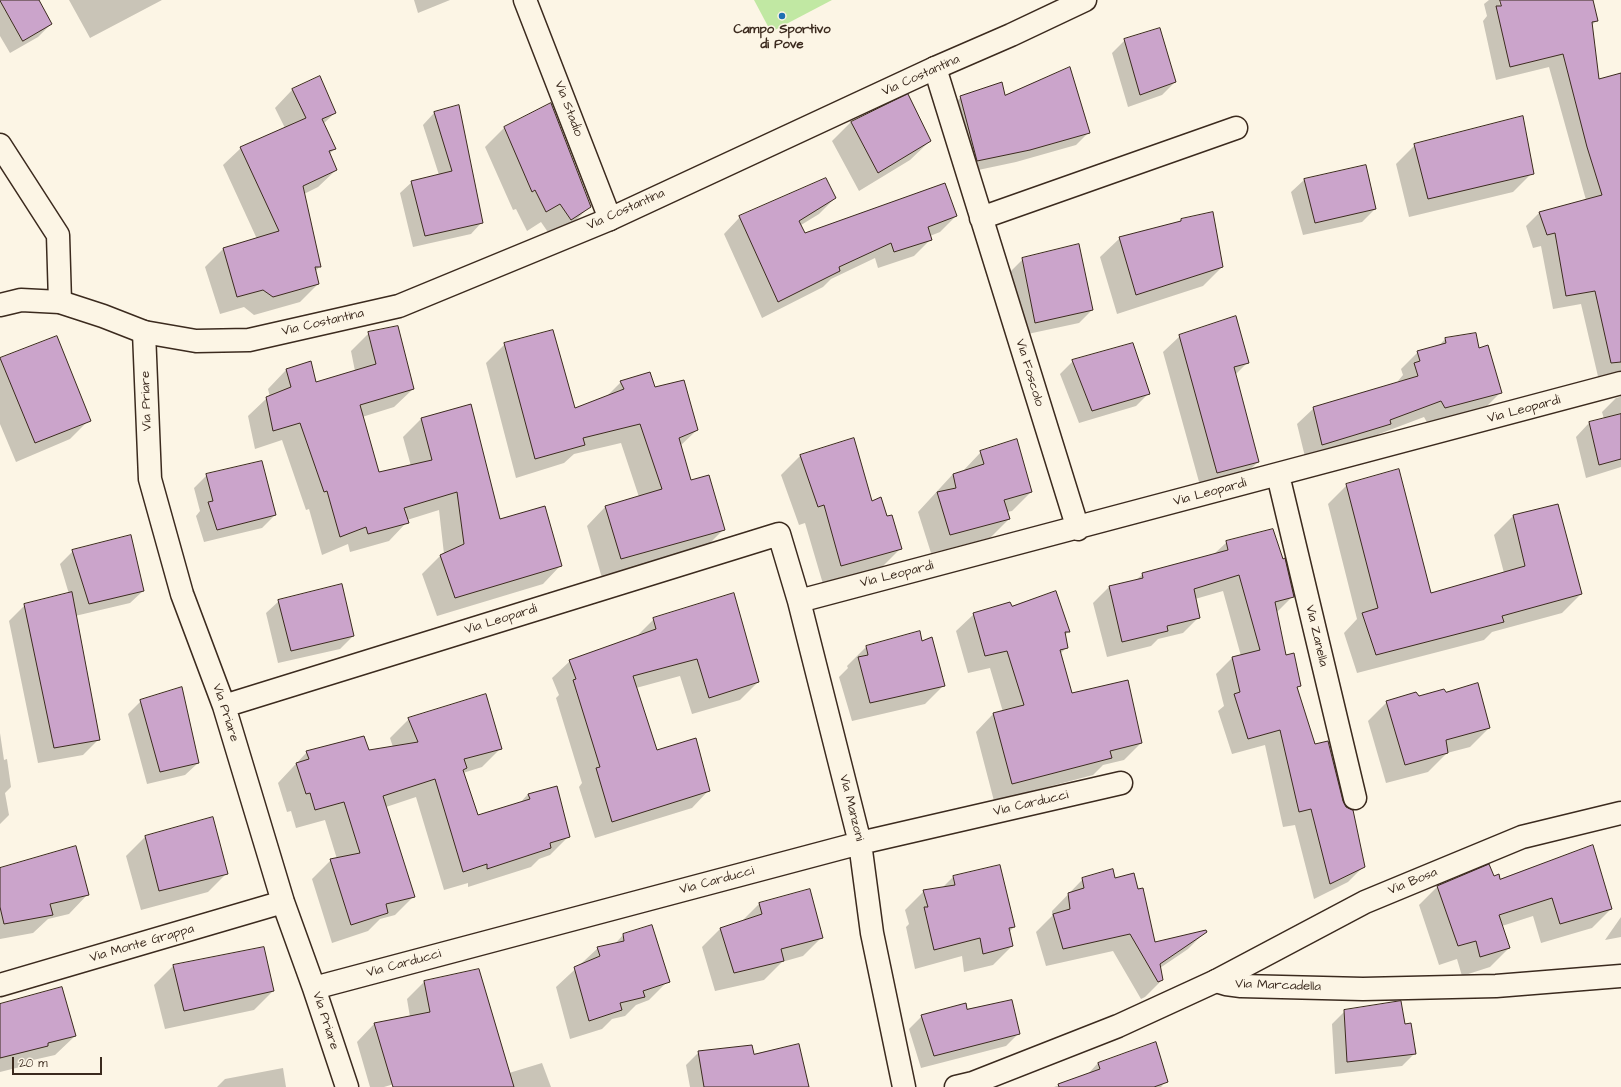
<!DOCTYPE html>
<style>
body{margin:0}
#map{position:relative;width:1621px;height:1087px;overflow:hidden;background:#fcf5e5;font-family:"Architects Daughter",sans-serif}
canvas{display:block}
.scale{position:absolute;left:12px;top:1057px;width:90px;height:18px;box-sizing:border-box;border:2px solid #3b2a1e;border-top:0;padding-left:5px;font-size:12px;line-height:14px;white-space:nowrap;color:#3b2a1e;-webkit-text-stroke:3px #fcf5e5;paint-order:stroke}
</style>
<div id="map">
<canvas width="1621" height="1087"></canvas>
<div class="scale">20 m</div>
</div>
<script>
const ctx = document.querySelector('canvas').getContext('2d');
ctx.lineJoin = 'round';
function paint(path, color) { ctx.fillStyle = color; ctx.fill(path, 'evenodd'); }
function strokePath(path, color, width, dash) { ctx.strokeStyle = color; ctx.lineWidth = width; ctx.lineCap = dash ? 'butt' : 'round'; ctx.setLineDash(dash || []); ctx.stroke(path); }
function write(font, color, halo, rows, align = 'center') {
  ctx.font = font + ' "Architects Daughter",sans-serif'; ctx.lineWidth = 3; ctx.setLineDash([]); ctx.textBaseline = 'middle'; ctx.strokeStyle = halo; ctx.fillStyle = color; for (const [text, x, y, turn = 0] of rows) {
    ctx.save(); ctx.translate(x, y); ctx.rotate((+turn || 0) * Math.PI / 180); ctx.textAlign = isNaN(turn) ? turn : align; if (halo) ctx.strokeText(text, 0, 0); ctx.fillText(text, 0, 0); ctx.restore();
  }
}
paint(new Path2D(`
 M754,0H832L771,32Z`), '#c1e8a3');
paint(new Path2D(`
 M0,0H38L51,24L38,37L10,53L0,36Z
 M69,0H162L90,38Z
 M414,0H450L418,13Z
 M1489,0H1499L1501,11L1503,10L1501,0H1592L1597,20L1591,26L1598,80L1621,74V467L1586,478L1576,437L1589,423L1604,419L1602,412L1616,398L1620,397V394L1600,385L1581,304L1553,309L1541,246L1533,248L1526,226L1540,212L1586,200L1549,67L1496,80L1483,21L1487,16L1484,4Z
 M1125,40L1175,82L1162,95L1128,107L1112,53Z
 M319,78L335,113L323,124L335,149L329,154L336,170L318,187L304,194L320,266L315,272L318,284L300,302L254,315L244,307L220,314L205,267L223,249L257,239L223,165L241,148L285,128L275,108L292,90Z
 M1004,96L1089,132L1076,145L1016,162L964,173L948,110L961,97Z
 M551,105L590,206L571,225L552,238L541,222L527,231L516,209L513,210L485,147L504,128Z
 M434,113L482,222L471,234L413,247L400,193L412,182L439,175L423,125Z
 M851,122L930,141L910,160L859,191L832,141Z
 M1415,145L1532,173L1513,192L1409,217L1396,164Z
 M1304,180L1375,209L1362,222L1303,235L1291,192Z
 M835,198L819,214L801,225L805,234L956,216L940,232L930,236L931,239L914,256L878,268L875,258L831,279L823,287L762,318L724,234L740,217Z
 M1181,220L1222,267L1203,286L1117,314L1100,257L1120,238L1178,222Z
 M1023,259L1092,310L1079,323L1023,335L1010,272Z
 M369,333L413,389L394,407L362,417L379,473L411,466L403,437L421,419L471,405L499,520L561,565L543,584L437,616L422,574L440,556L444,554L439,510L407,520V522L389,541L350,552L348,544L322,555L309,509L306,510L282,440L255,449L248,416L267,398L270,397L268,389L286,370L310,362L316,383L355,371L351,351Z
 M1180,336L1247,363L1235,375L1258,462L1241,478L1201,489L1163,352Z
 M57,338L89,420L70,439L16,462L0,424V360Z
 M1445,339L1478,349L1501,392L1484,409L1428,424L1424,417L1379,434L1373,440L1306,461L1297,424L1314,408L1399,383L1398,381L1403,375L1401,369L1418,352L1438,347Z
 M505,344L574,409L606,397L621,382L654,388L697,430L680,446L690,482L724,529L705,548L602,578L587,526L606,506L639,497L621,443L574,454L564,463L516,478L486,363Z
 M1073,361L1149,393L1136,406L1079,423L1060,374Z
 M981,452L1031,492L1012,511L1007,512L1009,519L990,538L931,553L918,512L953,474L962,472Z
 M800,456L872,502L887,517L900,549L881,568L823,584L805,523L799,525L781,475Z
 M207,475L275,515L262,528L204,542L196,516L200,511L194,488Z
 M1347,485L1431,594L1504,573L1494,535L1513,516L1581,594L1562,613L1492,632L1484,640L1357,673L1344,633L1357,619L1328,504Z
 M1227,542L1293,596L1277,612L1285,656L1300,685L1296,689L1314,745L1342,801L1364,866L1348,882L1314,899L1295,825L1283,827L1265,745L1232,754L1218,711L1224,706L1216,674L1232,658L1241,656L1223,591L1195,599L1199,617L1183,633L1158,639L1151,646L1107,657L1093,603L1109,587L1136,580L1143,574L1213,555Z
 M73,551L143,591L130,603L75,616L99,739L83,755L38,763L9,621L25,605L69,594L60,564Z
 M279,601L353,636L340,649L278,663L266,613Z
 M1011,607L1069,631L1064,636L1067,647L1060,654L1071,694L1141,743L1124,760L1103,765L1093,775L994,801L976,732L993,714L1003,712L990,668L968,673L956,631L974,614Z
 M654,619L758,682L740,700L692,714L680,676L636,688L656,751L709,790L692,808L595,838L579,787L582,783L556,698L559,695L552,678L570,661L636,637Z
 M866,647L944,685L925,704L852,721L839,677L848,668L847,666Z
 M1445,693L1489,728L1470,747L1447,753L1428,772L1386,783L1368,721L1387,702Z
 M141,701L198,763L185,775L147,784L128,714Z
 M409,719L501,748L482,767L463,773L478,816L520,803L528,794L569,836L550,855L539,859L531,867L468,887V883L444,890L416,797L386,807L414,896L395,915L380,919L368,931L332,943L312,879L331,860L337,859L325,820L296,828L291,811L287,812L278,783L307,752L368,751L393,747L390,738Z
 M0,733L4,760L7,759L11,787L5,793L9,815L0,824Z
 M212,818L227,873L208,892L141,910L126,856L145,837Z
 M999,866L1014,927L1009,932L1012,946L993,965L964,972L962,956L915,969L906,927L909,924L905,910L924,891L942,888L953,877Z
 M0,869L88,894L69,914L48,919L33,933L0,939Z
 M1493,877L1500,880L1611,909L1592,928L1541,943L1533,916L1502,926L1509,948L1490,967L1462,976L1457,959L1439,965L1419,905L1438,886Z
 M1083,879H1114L1154,944L1205,932L1188,949L1160,968L1162,980L1145,997L1141,999L1113,951L1046,966L1036,932L1052,916V911Z
 M760,903L822,937L803,956L782,962L764,980L715,991L702,947L721,928L741,922Z
 M1621,917V937L1605,940Z
 M623,935L668,981L649,1000L636,1005L625,1016L612,1019L602,1029L570,1039L556,987L598,948L614,945Z
 M173,966L273,991L254,1010L165,1029L154,985Z
 M425,981L509,1073L542,1063L551,1087H426L421,1076L384,1087H370L357,1042L374,1024L410,1017L407,999Z
 M0,1004L75,1036L55,1055L33,1060L28,1065L0,1072Z
 M967,1010L1019,1033L1006,1046L921,1068L909,1029L922,1016Z
 M1345,1011L1415,1053L1402,1066L1335,1074L1332,1024Z
 M699,1052L753,1056L808,1087H690L686,1065Z
 M1098,1063L1166,1081L1161,1087H1054L1087,1075Z
 M283,1068L286,1087H217L225,1079Z`), '#0003');
const building = new Path2D(`
 M0,0H39L52,24L23,41Z
 M1500,0H1593L1598,21L1592,22L1599,79L1621,73V362L1611,363L1595,291L1566,296L1555,233L1547,235L1539,212L1602,195L1587,147L1563,54L1510,67L1496,6H1501Z
 M1160,28L1176,82L1140,95L1124,39Z
 M1070,67L1090,133L1030,150L977,161L960,96L1002,82L1005,95Z
 M320,76L336,113L322,119L336,149L329,151L337,170L303,186L321,267H315L319,284L273,297L263,290L237,297L223,248L279,231L240,147L306,118L292,89Z
 M908,94L931,141L878,173L851,122Z
 M551,103L591,207L571,220L560,204L546,212L535,190L532,192L504,127Z
 M459,105L483,223L425,236L411,181L452,171L434,112Z
 M1523,116L1534,174L1428,199L1414,144Z
 M1366,165L1376,209L1315,223L1304,179Z
 M826,178L836,198L799,221L805,233L945,183L957,216L928,227L932,240L894,252L891,243L839,267L840,271L778,302L739,216Z
 M1213,212L1223,267L1136,295L1119,237L1181,221V219Z
 M1079,244L1093,310L1035,323L1022,258Z
 M1236,316L1249,363L1234,367L1259,462L1217,473L1179,335Z
 M398,326L414,389L360,405L379,472L432,460L421,418L471,404L500,519L545,506L562,566L455,598L440,555L464,544L457,492L404,508L409,523L368,534L366,527L340,537L327,491L324,492L300,423L273,431L266,397L291,387L286,369L311,361L316,382L376,364L368,332Z
 M553,330L575,408L624,389L620,381L650,372L655,387L684,380L698,430L679,438L691,480L709,475L725,530L621,559L605,506L662,489L640,424L583,438L585,445L535,459L504,343Z
 M1476,333L1479,348L1488,345L1502,393L1445,408L1441,401L1390,420L1391,424L1322,445L1313,407L1418,376L1414,363L1420,361L1417,351L1446,343L1445,338Z
 M57,336L91,421L35,443L0,358Z
 M1133,343L1150,394L1092,411L1072,360Z
 M1621,414V459L1599,465L1589,422Z
 M854,438L872,501L881,497L887,516L892,515L902,549L841,566L824,505L818,507L800,455Z
 M1017,439L1032,492L1004,500L1010,519L950,535L937,492L956,488L953,474L984,464L980,451Z
 M262,461L276,515L217,530L208,502L213,501L206,474Z
 M1399,469L1431,593L1525,566L1513,515L1558,504L1582,594L1502,616L1504,622L1376,655L1362,613L1378,608L1346,484Z
 M1273,529L1283,559L1285,558L1294,597L1275,602L1286,655L1294,653L1301,686L1297,687L1315,744L1328,741L1343,801L1346,807L1353,810L1365,867L1330,884L1311,809L1299,812L1280,730L1248,739L1234,694L1240,692L1232,657L1260,650L1239,575L1194,589L1200,618L1167,626L1168,631L1122,642L1109,586L1143,578L1142,573L1228,550L1226,541Z
 M131,535L144,591L89,604L72,550Z
 M342,584L354,636L291,651L278,600Z
 M1056,591L1070,632H1065L1068,648L1060,650L1072,693L1128,680L1142,743L1110,751L1112,758L1012,784L993,713L1024,705L1007,651L985,656L973,613L1010,602L1012,606Z
 M72,592L100,740L54,748L24,604Z
 M734,593L759,682L709,698L697,659L633,676L657,750L696,738L710,791L612,822L596,768L600,767L573,680L576,679L569,660L656,629L653,618Z
 M920,631L922,641L932,637L945,686L870,703L858,657L868,655L866,646Z
 M1478,683L1490,728L1446,740L1448,753L1405,765L1386,701L1416,692L1419,696L1444,689L1446,692Z
 M182,687L199,763L160,772L140,700Z
 M486,694L502,749L464,759L467,768L463,770L478,815L530,799L528,794L557,786L570,837L550,843L551,848L487,869V864L463,872L435,779L383,796L415,897L386,904L388,913L351,925L330,859L360,853L344,802L315,810L310,793L306,794L296,763L309,759L306,751L364,736L369,750L418,742L408,718Z
 M213,817L228,874L159,891L145,836Z
 M1593,845L1612,909L1560,924L1552,898L1499,915L1510,948L1480,957L1476,941L1458,946L1437,886L1489,864L1494,876L1499,874L1500,879Z
 M76,846L89,895L50,904L53,915L4,924L0,907V868Z
 M1000,865L1015,927L1009,928L1013,946L983,954L980,938L934,950L924,907H928L923,890L955,885L953,876Z
 M1113,869L1115,878L1134,873L1138,889L1143,888L1155,942L1206,930L1207,932L1160,964L1163,980L1158,982L1130,934L1063,949L1053,914L1070,909L1068,893L1084,888L1082,878Z
 M810,889L823,938L781,949L784,961L734,973L720,928L762,914L759,903Z
 M652,925L670,982L643,991L645,997L620,1003L622,1010L589,1021L574,967L600,956L597,947L624,941L623,934Z
 M264,947L274,991L184,1011L173,965Z
 M479,969L514,1087H393L374,1023L430,1012L424,981Z
 M62,987L76,1036L48,1043V1046L0,1058V1004Z
 M1012,1000L1020,1034L934,1056L921,1015L966,1003L967,1009Z
 M1401,1001L1405,1024L1411,1023L1416,1054L1347,1062L1344,1010Z
 M1156,1042L1168,1082L1154,1087H1059L1058,1084L1100,1069L1098,1063Z
 M799,1044L809,1087H704L698,1051L752,1045L754,1054Z`);
paint(building, '#cba4cb');
strokePath(building, '#3b2a1e', 1);
const street = new Path2D(`
 M525,0L610,219
 M935,68L1078,529
 M0,145L58,235L60,302
 M981,218L1236,128
 M144,332L150,479L182,594L224,706L283,902L314,988L347,1087
 M1278,475L1355,798
 M799,601C1074,530 1348,458 1621,383
 M224,706L779,534L799,601L860,843L872,933L904,1087
 M1216,981L1226,984L1241,986L1363,989L1496,986L1621,976
 M0,985L283,902
 M314,988L860,843L1121,783`);
const secondary = new Path2D(`
 M0,305L21,300L60,302L103,316L144,332L196,341L249,340L399,306L610,219L935,68L1011,35L1085,0
 M956,1087L973,1083L1118,1026L1216,981L1365,902L1522,837L1621,813`);
strokePath(street, '#3b2a1e', 25);
strokePath(secondary, '#3b2a1e', 25);
strokePath(street, '#fcf5e5', 22);
strokePath(secondary, '#fcf5e5', 22);
for (const [x, y, r, color] of [
 [782,16,4,"#1f6fb2"]
]) { const dot = new Path2D(); dot.arc(x, y, r, 0, 2 * Math.PI); ctx.fillStyle = color; ctx.fill(dot); strokePath(dot, '#fcf5e5', 1.5); }
write('bold 13px', '#3b2a1e', '#fcf5e5', [
 ["Campo Sportivo",782,30],
 ["di Pove",782,45]
]);
write('13px', '#3b2a1e', '#fcf5e5', [
 ["Via Costantina",921,76,-24],
 ["Via Stadio",568,109,69],
 ["Via Costantina",626,210,-24],
 ["Via Costantina",323,323,-13],
 ["Via Foscolo",1029,373,73],
 ["Via Priare",147,401,-92],
 ["Via Leopardi",1524,410,-15],
 ["Via Leopardi",1210,493,-15],
 ["Via Leopardi",897,575,-14],
 ["Via Leopardi",501,620,-17],
 ["Via Zanella",1316,636,77],
 ["Via Priare",225,713,72],
 ["Via Carducci",1031,804,-13],
 ["Via Manzoni",851,808,76],
 ["Via Carducci",717,881,-15],
 ["Via Bosa",1413,882,-22],
 ["Via Monte Grappa",142,944,-16],
 ["Via Carducci",404,964,-15],
 ["Via Marcadella",1278,986,2],
 ["Via Priare",325,1021,72]
]);
</script>
